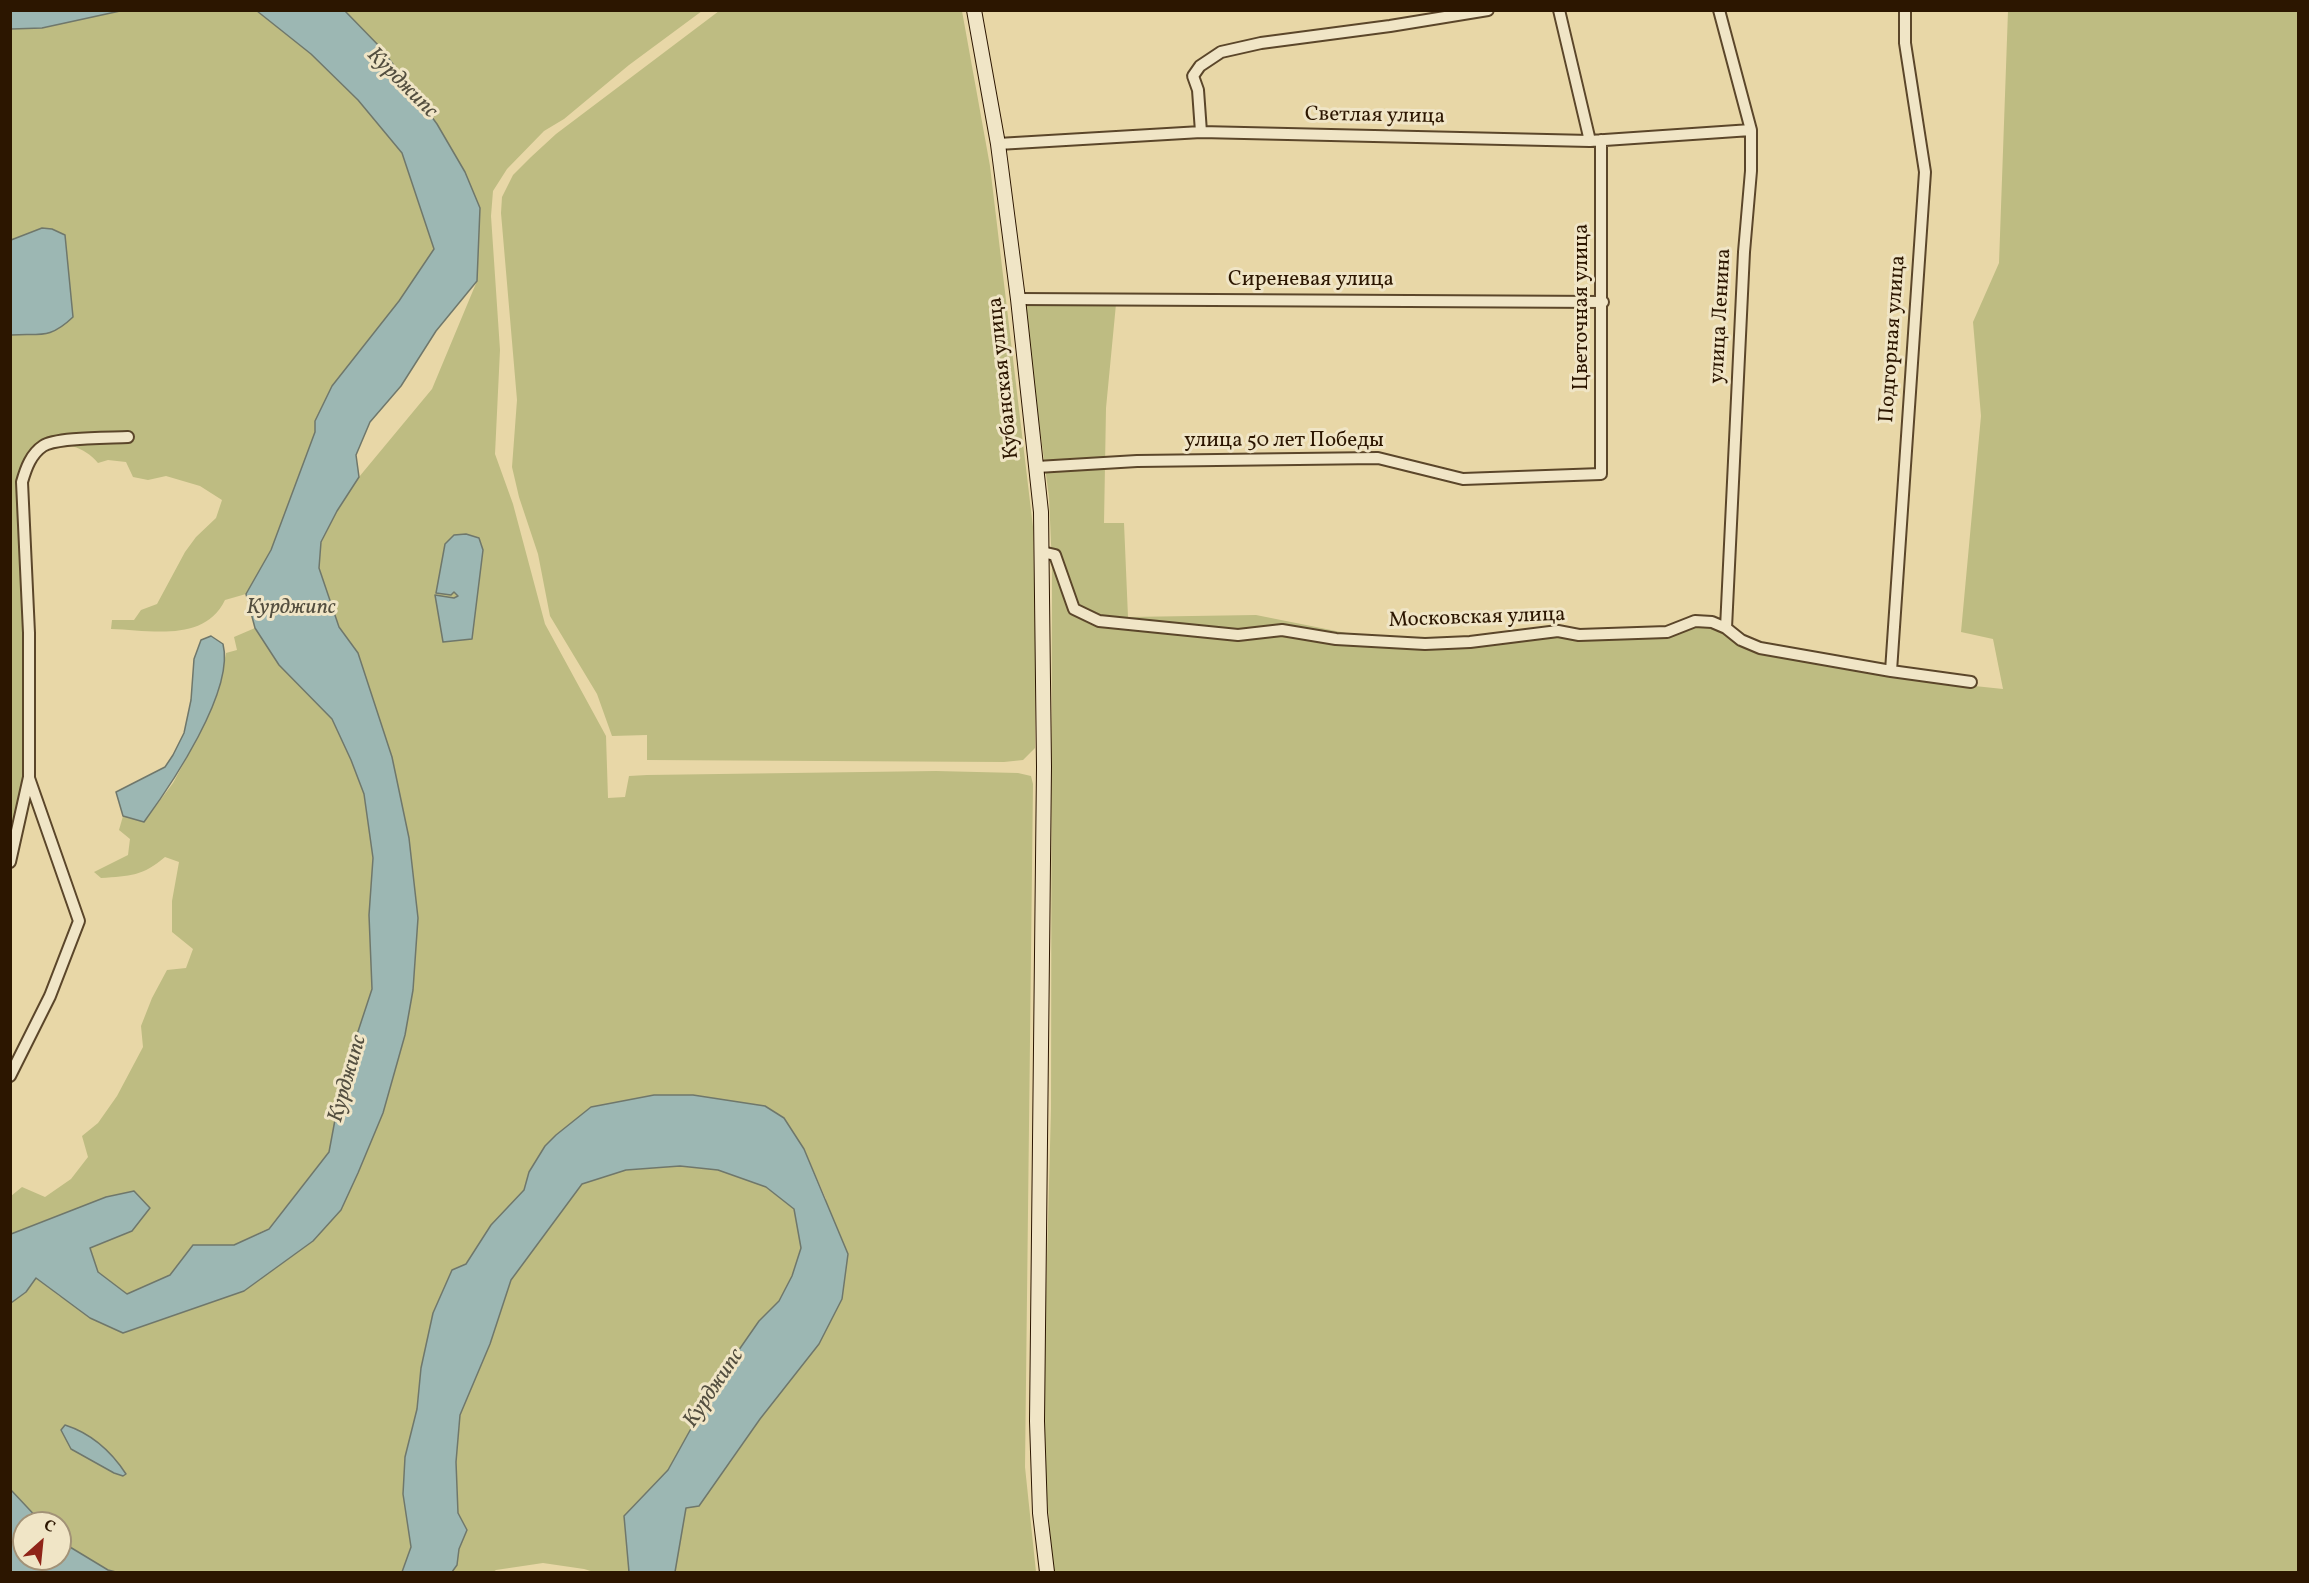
<!DOCTYPE html>
<meta charset="utf-8">
<style>
body{margin:0}
#map{position:relative;width:2309px;height:1583px;overflow:hidden;background:#e8d7a7;font-family:Vollkorn,serif}
canvas{display:block}
.frame{position:absolute;inset:0;border:12px solid #2c1600;pointer-events:none}
.north{position:absolute;left:12px;top:1511px;width:60px;height:60px;box-sizing:border-box;background:#f0e5c6;border:2px solid #a29277;border-radius:50%;rotate:27deg;font-size:16px;font-weight:700;line-height:24px;text-align:center;color:#2c1600}
.north::after{content:'';display:block;margin:auto;width:21px;height:27px;background:#8f2418;clip-path:polygon(50% 0,100% 100%,50% 72%,0 100%)}
</style>
<div id="map">
<canvas width="2309" height="1583"></canvas>
<div class="frame"></div>
<div class="north">С</div>
</div>
<script>
const ctx = document.querySelector('canvas').getContext('2d');
ctx.lineJoin = 'round';
function paint(path, color) { ctx.fillStyle = color; ctx.fill(path, 'evenodd'); }
function strokePath(path, color, width, dash) { ctx.strokeStyle = color; ctx.lineWidth = width; ctx.lineCap = dash ? 'butt' : 'round'; ctx.setLineDash(dash || []); ctx.stroke(path); }
function write(font, color, halo, rows, align = 'center') {
  ctx.font = font + ' Vollkorn,serif'; ctx.lineWidth = 6; ctx.setLineDash([]); ctx.textBaseline = 'middle'; ctx.strokeStyle = halo; ctx.fillStyle = color; for (const [text, x, y, turn = 0] of rows) {
    ctx.save(); ctx.translate(x, y); ctx.rotate((+turn || 0) * Math.PI / 180); ctx.textAlign = isNaN(turn) ? turn : align; if (halo) ctx.strokeText(text, 0, 0); ctx.fillText(text, 0, 0); ctx.restore();
  }
}
paint(new Path2D(`
 M120,11H257L311,54L358,100L402,153L434,249L399,301L332,386L315,421V432L271,550L246,594L225,600C204,643 150,630 111,629L112,620H134L141,610L157,604L185,552L196,537L216,518L222,500L200,486L166,476L148,480L133,477L126,462L108,460L98,463C83,445 65,444 43,441L17,482L22,563L25,749L24,775L11,839V335L20,334L73,317L65,235L42,228L11,240V29L42,28Z
 M345,11H702L629,65L564,119L544,131L507,169L493,191L491,216L500,350L495,454L513,504L545,624L606,736L608,798L625,797L629,776L647,775L936,771L1018,773L1031,776L1033,784L1025,1467L1036,1572H675L686,1508L730,1463L760,1419L826,1199L804,1149L784,1118L765,1106L693,1095L591,1107L545,1146L529,1172L524,1190L491,1225L466,1264L452,1270L433,1313L421,1368L417,1409L405,1457L403,1494L411,1547L402,1572H116L108,1570L62,1543L60,1523H42L11,1490V1303L26,1292L36,1277L59,1296L147,1325L244,1291L313,1241L341,1210L358,1173L383,1113L405,1035L358,653L339,627L319,568L321,543L337,511L359,477L432,389L477,281V248L465,172L437,124L381,48Z
 M719,11H962L990,166L1033,527L1035,636V748L1023,760L1004,762L647,760V735L612,736L597,694L550,616L538,554L519,497L512,467L517,400L501,213L502,197L513,175L531,157L556,134Z
 M2008,11H2298V1572H1054L1042,1447L1051,1109L1052,566L1049,497L1023,303L1116,304L1106,408L1104,523H1124L1128,617L1256,615L1361,636L1497,644L1521,638L1562,634L1602,641L1694,625L1721,628L1732,640L1754,651L1965,685L2003,689L1993,639L1961,632L1981,416L1973,322L1999,263Z
 M255,628L279,665L332,719L351,760L364,794L373,858L369,915L372,989L343,1077L329,1152L269,1228L234,1245H193L170,1275L127,1294L98,1272L90,1248L49,1219L11,1234V1196L22,1187L45,1197L71,1179L88,1157L82,1136L98,1123L117,1096L143,1047L141,1026L152,998L167,970L186,968L193,949L172,932V901L179,862L165,857C143,876 130,876 101,878L94,872L128,855L130,839L119,830L123,816L144,822L173,783L199,735L218,693L226,653L237,650L234,637Z
 M680,1166L718,1170L766,1187L794,1209L801,1248L792,1276L779,1301L759,1321L718,1380L668,1470L624,1516L629,1572H594L584,1569L543,1563L496,1570L493,1572H452L457,1565L459,1549L467,1530L458,1513L456,1462L460,1415L490,1344L511,1280L582,1184L626,1170Z`), '#bebc82');
const water = new Path2D(`
 M11,10H120V11L42,28L11,29Z
 M257,11H345L381,48L437,124L465,172L480,208L477,281L436,331L401,386L370,422L356,455L359,477L337,511L321,542L319,568L339,627L358,653L392,757L409,838L418,918L413,990L405,1035L383,1113L358,1173L341,1210L313,1241L244,1291L123,1333L90,1318L36,1278L26,1292L11,1303V1234L106,1197L134,1191L150,1208L132,1231L90,1248L98,1272L127,1294L170,1275L193,1245H234L269,1229L329,1152L343,1077L372,989L369,915L373,858L364,794L351,760L332,719L279,665L255,628L246,594L271,550L315,432V421L332,386L399,301L434,249L402,153L358,100L311,54Z
 M42,228L52,229L65,235L73,317C49,340 40,333 11,335V240Z
 M466,534L479,538L483,550L472,639L443,642L435,595L454,598L458,596L454,592L451,595L436,593L445,544L454,535Z
 M211,636L223,644C235,691 171,785 144,822L123,816L116,792L165,767L173,755L184,733L191,700L194,659L201,640Z
 M654,1095H693L765,1106L784,1118L804,1149L848,1254L842,1299L819,1344L760,1419L699,1506L686,1508L675,1572H629L624,1516L668,1470L718,1380L759,1321L779,1301L792,1276L801,1248L794,1209L766,1187L718,1170L680,1166L626,1170L582,1184L511,1280L490,1344L460,1415L456,1462L458,1513L467,1530L459,1549L457,1565L452,1572H402L411,1547L403,1494L405,1457L417,1409L421,1368L433,1313L452,1270L466,1264L491,1225L524,1190L529,1172L545,1146L556,1135L591,1107Z
 M65,1425C90,1433 111,1451 126,1474L123,1476L114,1473L71,1449L61,1430Z
 M11,1490L42,1523H24V1559H60V1541L108,1570L116,1572H11Z`);
paint(water, '#9cb7b3');
strokePath(water, '#6f776b', 1.5);
const street = new Path2D(`
 M1559,10L1590,141
 M1719,10L1751,130V171L1744,252L1726,628
 M1201,132L1198,90L1193,76L1200,66L1221,52L1261,43L1390,26L1488,10
 M998,144L1201,132L1590,141L1751,130
 M1018,299L1603,302
 M1037,467L1137,461L1378,458L1463,479L1601,474V140
 M1042,552L1055,555L1074,609L1099,621L1238,635L1282,630L1336,639L1425,644L1470,642L1558,631L1579,635L1667,632L1695,621L1712,622L1726,628L1741,640L1760,648L1891,671L1971,682
 M1891,671L1925,172L1905,43V10
 M10,862L29,777V633L22,482C26,468 31,454 43,446C56,437 110,438 128,437
 M10,1076L50,996L79,921L29,778`);
const secondary = new Path2D(`
 M974,10L998,144L1018,299L1041,512L1044,767L1037,1421L1040,1513L1047,1572`);
strokePath(street, '#5b462a', 14);
strokePath(secondary, '#2c1600', 16);
strokePath(street, '#f0e5c6', 10);
strokePath(secondary, '#f0e5c6', 14);
write('21px', '#2c1600', '#f0e5c6', [
 ["Светлая улица",1375,117,1],
 ["Сиреневая улица",1311,281],
 ["Цветочная улица",1583,307,-90],
 ["улица Ленина",1722,316,-87],
 ["Подгорная улица",1894,339,-86],
 ["Кубанская улица",1005,378,-96],
 ["улица 50 лет Победы",1284,442],
 ["Московская улица",1477,619,-2]
]);
write('italic 22px', '#534e3f', '#f0e5c6', [
 ["Курджипс",401,84,45],
 ["Курджипс",291,609],
 ["Курджипс",349,1079,-74],
 ["Курджипс",715,1389,-56]
]);
</script>
